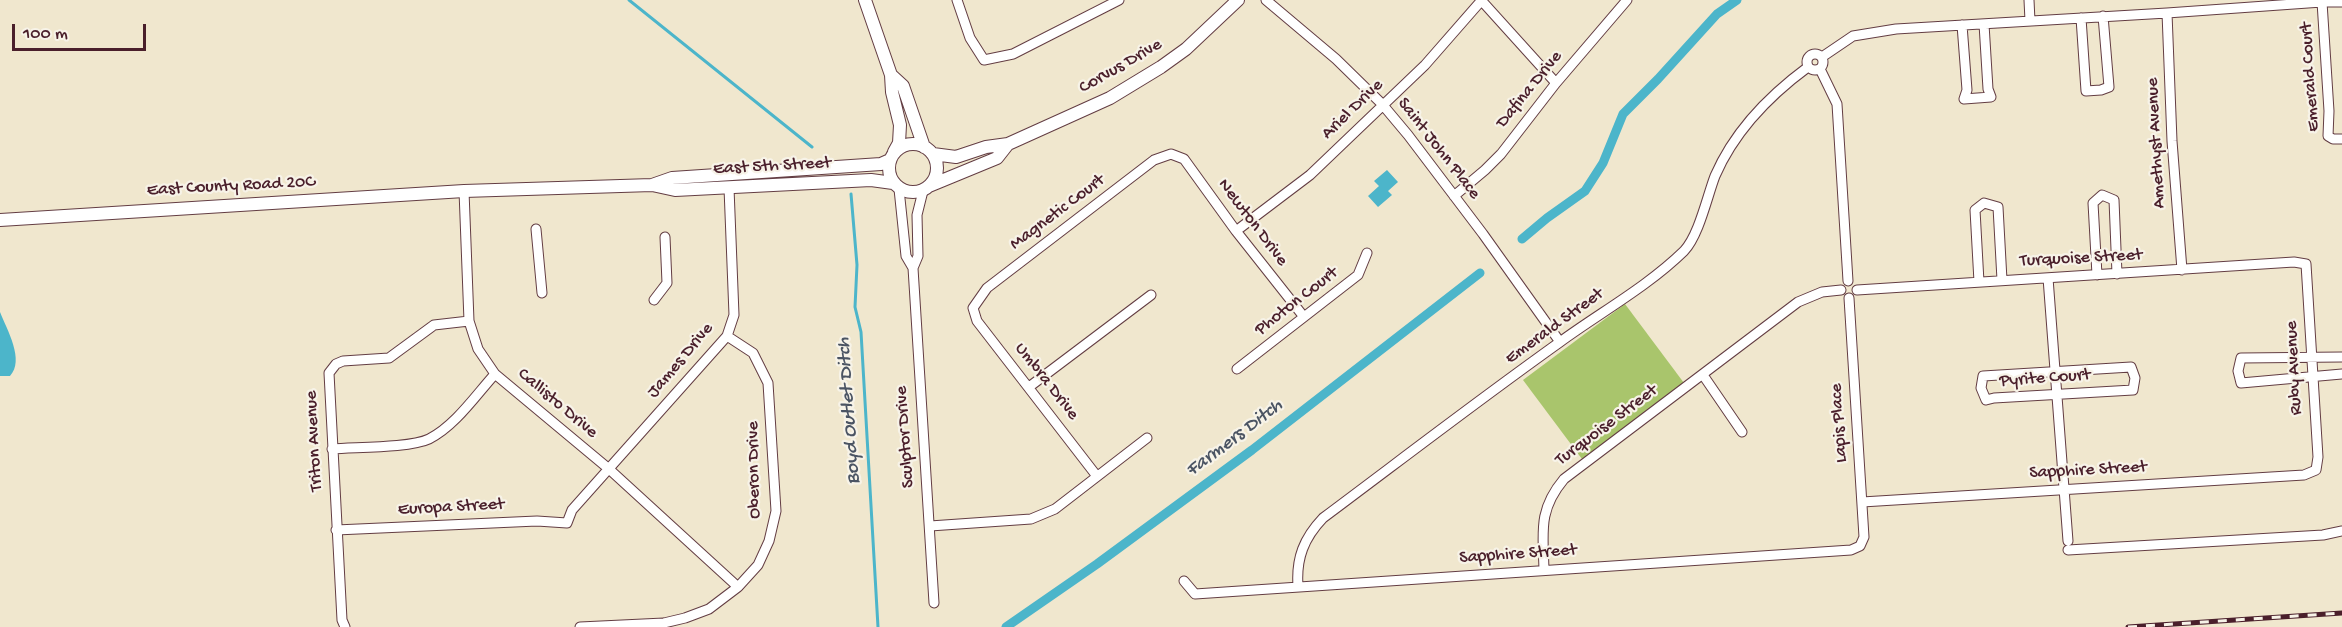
<!DOCTYPE html>
<style>
body{margin:0}
#map{position:relative;width:2342px;height:627px;overflow:hidden;background:#f0e7ce;font-family:"Gochi Hand",sans-serif}
canvas{display:block}
.scale{position:absolute;left:12px;top:24px;width:134px;height:27px;box-sizing:border-box;border:3px solid #4a1f2b;border-top:0;padding-left:8px;font-size:18px;line-height:21px;white-space:nowrap;color:#4a1f2b;-webkit-text-stroke:4px #f7f3e8;paint-order:stroke}
</style>
<div id="map">
<canvas width="2342" height="627"></canvas>
<div class="scale">100 m</div>
</div>
<script>
const ctx = document.querySelector('canvas').getContext('2d');
ctx.lineJoin = 'round';
function paint(path, color) { ctx.fillStyle = color; ctx.fill(path, 'evenodd'); }
function strokePath(path, color, width, dash) { ctx.strokeStyle = color; ctx.lineWidth = width; ctx.lineCap = dash ? 'butt' : 'round'; ctx.setLineDash(dash || []); ctx.stroke(path); }
function write(font, color, halo, rows, align = 'center') {
  ctx.font = font + ' "Gochi Hand",sans-serif'; ctx.lineWidth = 4.5; ctx.setLineDash([]); ctx.textBaseline = 'middle'; ctx.strokeStyle = halo; ctx.fillStyle = color; for (const [text, x, y, turn = 0] of rows) {
    ctx.save(); ctx.translate(x, y); ctx.rotate((+turn || 0) * Math.PI / 180); ctx.textAlign = isNaN(turn) ? turn : align; if (halo) ctx.strokeText(text, 0, 0); ctx.fillText(text, 0, 0); ctx.restore();
  }
}
paint(new Path2D(`
 M1625,304L1684,383L1582,459L1523,380Z`), '#a9c56c');
paint(new Path2D(`
 M1387,170L1398,182L1388,191L1392,195L1378,207L1368,196L1379,186L1374,181Z
 M0,312C7,330 25,360 10,376H0Z`), '#4cb5ca');
strokePath(new Path2D(`
 M629,0L812,147
 M851,194L857,265L855,307L861,332L878,627`), '#4cb5ca', 3);
strokePath(new Path2D(`
 M1522,239L1547,218L1585,191L1603,163L1623,114L1658,79L1717,14L1737,0
 M1006,627L1097,564L1252,450L1480,273`), '#4cb5ca', 9);
const minor = new Path2D(`
 M957,0L970,38L984,60L1013,54L1119,0
 M1266,0L1336,59L1382,104L1408,135L1483,234L1560,342
 M1481,0L1556,83
 M2029,0L2030,21
 M2322,2L2329,111L2328,136L2333,139H2342
 M2167,13L2172,141L2182,270
 M2081,18L2086,91L2101,90L2109,87L2103,16
 M1962,25L1967,90L1964,99L1991,97L1988,89L1984,24
 M1807 62a8 8 0 1 1 16 0a8 8 0 1 1-16 0Z
 M1822,57L1853,36L1896,29L2167,13L2322,2H2342
 M1820,69L1837,104L1848,281
 M899,189L906,256L913,268
 M464,191L469,321L478,349L495,374L609,469L738,587
 M923,191L917,215L918,256L913,268L934,603
 M1454,196L1485,170L1501,154L1556,83L1627,0
 M536,229L542,293
 M1236,231L1310,175L1425,65L1481,1
 M2097,275L2093,203L2102,195L2114,200L2117,274
 M2048,278L2068,541
 M1979,282L1975,210L1984,203L1998,207L2002,280
 M1857,290L2294,262L2306,264L2318,457L2316,470L2304,475L1862,502
 M654,300L667,283L665,237
 M2342,357L2241,358L2238,371L2241,383L2342,374
 M2131,367L2135,378L2133,390L1994,398L1986,400L1981,388L1983,376Z
 M1237,369L1358,275L1367,253
 M1703,375L1742,432
 M1029,387L1151,295
 M332,449C355,447 410,448 429,439C455,426 476,395 495,374
 M1096,475L977,321L973,308L987,288L1154,160L1171,154L1184,159L1236,231L1304,317
 M930,526L1031,519L1055,509L1147,438
 M336,530L537,521L567,523L572,510L727,336L734,315L729,188
 M2068,550L2323,535L2342,531
 M1544,570C1543,532 1538,510 1564,479L1798,302L1822,292L1841,290
 M1184,581L1195,594L1851,550L1860,546L1864,537L1849,298
 M1298,586C1296,558 1304,538 1323,518C1402,459 1480,399 1560,342C1601,312 1647,287 1684,251C1699,235 1707,197 1715,176C1734,132 1770,95 1808,67
 M345,627L342,620L329,373L336,364L343,361L389,358L434,325L469,321
 M580,627L664,623L685,618L709,609L738,587L758,565L769,541L776,511L768,383L753,353L727,336`);
const tertiary = new Path2D(`
 M865,0L891,75L892,92L900,125L899,143L894,152
 M891,75L903,86L924,147
 M889 168a24 24 0 1 1 48 0a24 24 0 1 1-48 0Z
 M933,154L956,157L986,147L1008,144L1110,98L1161,67L1186,49L1238,0
 M652,185L672,178L881,164L890,160
 M929,186L997,158L1008,144
 M0,220L464,191L652,185L675,190L871,180L893,183`);
strokePath(minor, '#633d43', 11);
strokePath(tertiary, '#633d43', 14);
strokePath(minor, '#fff', 9);
strokePath(tertiary, '#fff', 12);
const rail = new Path2D(`
 M2128,627L2342,613`);
strokePath(rail, '#4a1f2b', 5);
strokePath(rail, '#f7f3e8', 3, [9]);
write('18px', '#4a1f2b', '#f7f3e8', [
 ["Corvus Drive",1121,67,-30],
 ["Emerald Court",2311,77,-94],
 ["Dafina Drive",1530,90,-51],
 ["Ariel Drive",1353,110,-44],
 ["Amethyst Avenue",2157,143,-93],
 ["Saint John Place",1438,149,52],
 ["East 5th Street",772,167,-3],
 ["East County Road 20C",231,187,-3],
 ["Magnetic Court",1058,213,-37],
 ["Newton Drive",1252,223,53],
 ["Turquoise Street",2081,259,-3],
 ["Photon Court",1297,302,-38],
 ["Emerald Street",1555,327,-36],
 ["James Drive",681,361,-50],
 ["Ruby Avenue",2295,368,-93],
 ["Pyrite Court",2045,379,-4],
 ["Umbra Drive",1046,382,52],
 ["Callisto Drive",557,404,40],
 ["Lapis Place",1840,423,-94],
 ["Turquoise Street",1607,426,-37],
 ["Sculptor Drive",906,437,-94],
 ["Triton Avenue",315,441,-93],
 ["Oberon Drive",755,470,-91],
 ["Sapphire Street",2088,471,-3],
 ["Europa Street",451,508,-3],
 ["Sapphire Street",1518,555,-4]
]);
write('italic 20px', '#4b5463', '#f7f3e8', [
 ["Boyd Outlet Ditch",850,411,-94],
 ["Farmers Ditch",1235,439,-37]
]);
</script>
